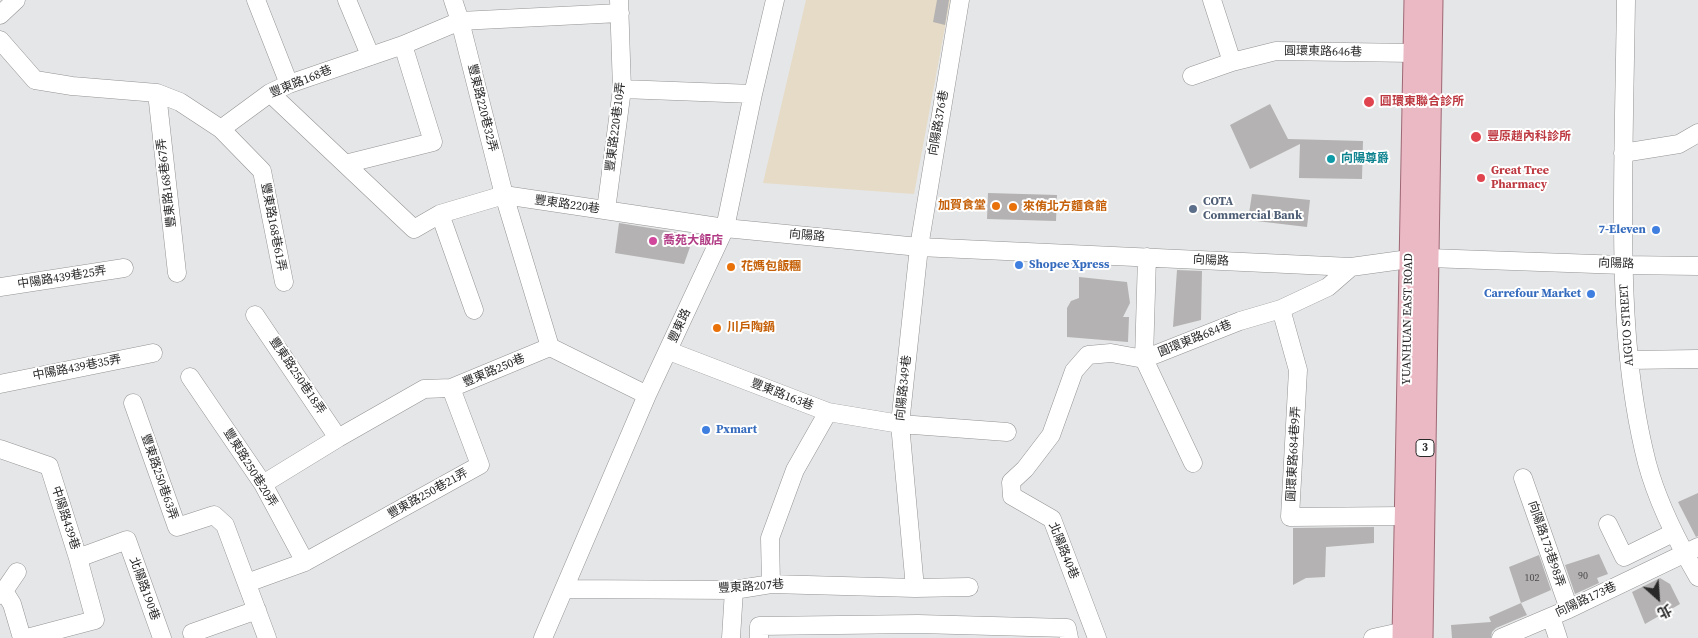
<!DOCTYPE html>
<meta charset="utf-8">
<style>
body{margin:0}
#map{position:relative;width:1698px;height:638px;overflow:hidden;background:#e5e6e7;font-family:"Source Serif 4","Noto Sans TC",serif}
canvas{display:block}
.north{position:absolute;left:1633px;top:573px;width:50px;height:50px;-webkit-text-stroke:4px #fff;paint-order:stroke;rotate:154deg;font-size:14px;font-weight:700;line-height:20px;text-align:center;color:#292929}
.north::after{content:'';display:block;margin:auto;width:18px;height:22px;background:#292929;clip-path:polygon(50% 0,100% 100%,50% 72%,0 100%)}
</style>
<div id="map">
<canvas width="1698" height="638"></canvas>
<div class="north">北</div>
</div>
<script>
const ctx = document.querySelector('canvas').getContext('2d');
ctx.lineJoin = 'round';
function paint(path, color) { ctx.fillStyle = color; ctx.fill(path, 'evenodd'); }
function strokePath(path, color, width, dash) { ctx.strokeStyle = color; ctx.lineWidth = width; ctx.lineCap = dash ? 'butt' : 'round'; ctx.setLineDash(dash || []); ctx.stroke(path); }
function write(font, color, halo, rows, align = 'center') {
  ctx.font = font + ' "Source Serif 4","Noto Sans TC",serif'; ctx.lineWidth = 4; ctx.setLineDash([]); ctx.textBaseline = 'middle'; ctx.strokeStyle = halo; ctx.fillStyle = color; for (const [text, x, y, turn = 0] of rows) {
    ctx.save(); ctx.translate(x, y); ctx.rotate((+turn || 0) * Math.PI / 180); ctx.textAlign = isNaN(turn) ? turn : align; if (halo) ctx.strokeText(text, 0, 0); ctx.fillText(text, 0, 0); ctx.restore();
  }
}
paint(new Path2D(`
 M806,0H950L914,194L763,183Z`), '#e6dbc6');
paint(new Path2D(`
 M937,0H949L945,25L933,22Z
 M1270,104L1288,139L1363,141L1362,179L1299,178L1300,144L1250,169L1230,125Z
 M988,193L1057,195L1056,221L987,219Z
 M1252,194L1310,200L1307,227L1248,220Z
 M619,223L687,234L690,247L684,264L615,253Z
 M1177,270L1202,271L1201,320L1173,327Z
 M1079,277L1127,282L1130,303L1123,317H1129L1128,342L1067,337V308L1071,301L1079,298Z
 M1698,493V536L1696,537L1678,502Z
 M1374,527V543L1326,547L1325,577L1306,578L1293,585V528Z
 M1599,554L1608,574L1597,578L1599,583L1575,594L1565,565Z
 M1539,555L1551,590L1521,603L1509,567Z
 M1660,578L1670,584L1680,604L1645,624L1632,592Z
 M1521,603L1527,615L1496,628L1492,632L1491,638H1452L1451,625L1491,622L1489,617Z`), '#b4b2b2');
const minor = new Path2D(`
 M256,0L289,84
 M347,0L370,55
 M453,0L460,21L504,195L550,347
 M1212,0L1232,62
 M1626,0C1625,71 1623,141 1623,212C1623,296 1626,381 1647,463C1658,504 1677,541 1698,577
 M0,15L16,0
 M0,40L35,80L72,86L157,93L180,102L221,129L262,171L284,282
 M1192,76L1232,62L1276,51L1414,53
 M622,89L753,94
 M157,93L177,273
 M270,93L414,229L440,214L504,195L725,228L919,247L1351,267L1409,259L1429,258L1623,265L1698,266
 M221,129L270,93L289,84L403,45L460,21L620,13
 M1623,153L1679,144L1698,133
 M345,164L433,142L403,45
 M606,210L622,89L619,0
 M440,214L474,310
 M1147,257L1144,359L1193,463
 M0,287L124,268
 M1281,309L1298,370L1290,517L1404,516
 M255,315L338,438
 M669,351L828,412L900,424L1007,432
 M1629,360L1698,359
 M190,377L263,484L305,562
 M0,384L153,353
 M133,403L177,527L214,515L225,525L267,638
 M0,449L49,466L78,558L95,620L27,638
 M1523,478L1569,609
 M263,484L338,438L424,389L451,388L550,347L647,395
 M1608,524L1624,557L1673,533
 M78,558L127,540L162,638
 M247,583L305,562L480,465L451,388
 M771,584L770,538L795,470L828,412
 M915,588L900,424L919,247L960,0
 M564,589L734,590L771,584L915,588L969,587
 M4,591L12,604L22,638
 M0,595L4,591L17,572
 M1551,617L1558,638
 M192,633L257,610
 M543,638L647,395L725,228L753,94L775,0
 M731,638L734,590
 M759,638V626L918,624L1067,628L1069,638
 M1097,638L1052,519L1012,496L1011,482L1025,469L1051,435L1074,371L1088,355L1111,353L1144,359L1240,321L1281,309L1328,287L1351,267
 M1373,638L1414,629
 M1501,638L1569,609L1698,547`);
const major = new Path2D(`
 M1403,638L1415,0
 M1422,638L1432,0`);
strokePath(minor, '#939394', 19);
strokePath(major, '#9e6874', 23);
strokePath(minor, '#fff', 18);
strokePath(major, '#ebb9c4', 21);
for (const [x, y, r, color] of [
 [1369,102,6,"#e0444e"],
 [1476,137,6,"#e0444e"],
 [1331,159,5,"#0f9aa8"],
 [1481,178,5,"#e0444e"],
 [996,206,5,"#e8710a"],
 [1013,207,5,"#e8710a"],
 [1193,209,5,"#5c6f8a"],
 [1656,230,5,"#3f7fe0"],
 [653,241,5,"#d1479c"],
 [1019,265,5,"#3f7fe0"],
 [731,267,5,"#e8710a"],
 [1591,294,5,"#3f7fe0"],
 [717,328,5,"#e8710a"],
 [706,430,5,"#3f7fe0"]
]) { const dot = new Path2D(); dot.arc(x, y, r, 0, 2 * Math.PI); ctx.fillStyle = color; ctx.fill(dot); strokePath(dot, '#fff', 2); }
write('10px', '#4c4b4b', null, [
 ["90",1583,576],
 ["102",1532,578]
]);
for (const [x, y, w] of [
 [1425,448,18]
]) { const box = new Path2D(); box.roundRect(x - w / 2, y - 8.5, w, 17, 4); ctx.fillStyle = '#fff'; ctx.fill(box); strokePath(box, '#292929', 1); }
write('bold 11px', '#292929', null, [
 ["3",1425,448]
]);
write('12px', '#292929', '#fff', [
 ["圓環東路646巷",1323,52,1],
 ["豐東路168巷",301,82,-22],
 ["豐東路220巷32弄",482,108,76],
 ["向陽路376巷",939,123,-80],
 ["豐東路220巷10弄",616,127,-83],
 ["豐東路168巷67弄",167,183,-97],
 ["豐東路220巷",567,205,8],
 ["豐東路168巷61弄",273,227,79],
 ["向陽路",807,236,5],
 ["向陽路",1211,261,3],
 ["向陽路",1616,264,2],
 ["中陽路439巷25弄",62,278,-9],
 ["YUANHUAN EAST ROAD",1408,319,-89],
 ["AIGUO STREET",1627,325,-94],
 ["豐東路",680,326,-65],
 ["圓環東路684巷",1195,339,-22],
 ["中陽路439巷35弄",77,368,-11],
 ["豐東路250巷",494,371,-23],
 ["豐東路250巷18弄",297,376,56],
 ["向陽路349巷",904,388,-84],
 ["豐東路163巷",782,395,21],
 ["圓環東路684巷9弄",1294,454,-87],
 ["豐東路250巷20弄",250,468,58],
 ["豐東路250巷63弄",159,477,71],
 ["豐東路250巷21弄",428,494,-29],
 ["中陽路439巷",65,518,72],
 ["向陽路173巷98弄",1546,544,71],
 ["北陽路40巷",1063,551,68],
 ["豐東路207巷",751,587,-4],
 ["北陽路190巷",144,589,70],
 ["向陽路173巷",1586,600,-25]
]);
write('bold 12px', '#be3a42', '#fff', [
 ["圓環東聯合診所",1380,102],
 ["豐原趙內科診所",1487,137],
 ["Great Tree",1491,171],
 ["Pharmacy",1491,185]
], 'left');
write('bold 12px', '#0d838f', '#fff', [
 ["向陽尊爵",1341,159]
], 'left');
write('bold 12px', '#4e5e75', '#fff', [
 ["COTA",1203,202],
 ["Commercial Bank",1203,216]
], 'left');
write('bold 12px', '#c56008', '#fff', [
 ["加賀食堂",986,206,"right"],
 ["來侑北方麵食館",1023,207],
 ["花媽包飯糰",741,267],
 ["川戶陶鍋",727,328]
], 'left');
write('bold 12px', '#366cbe', '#fff', [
 ["7-Eleven",1646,230],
 ["Shopee Xpress",1029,265,"left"],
 ["Carrefour Market",1581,294],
 ["Pxmart",716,430,"left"]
], 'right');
write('bold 12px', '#b23c85', '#fff', [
 ["喬苑大飯店",663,241]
], 'left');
</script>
